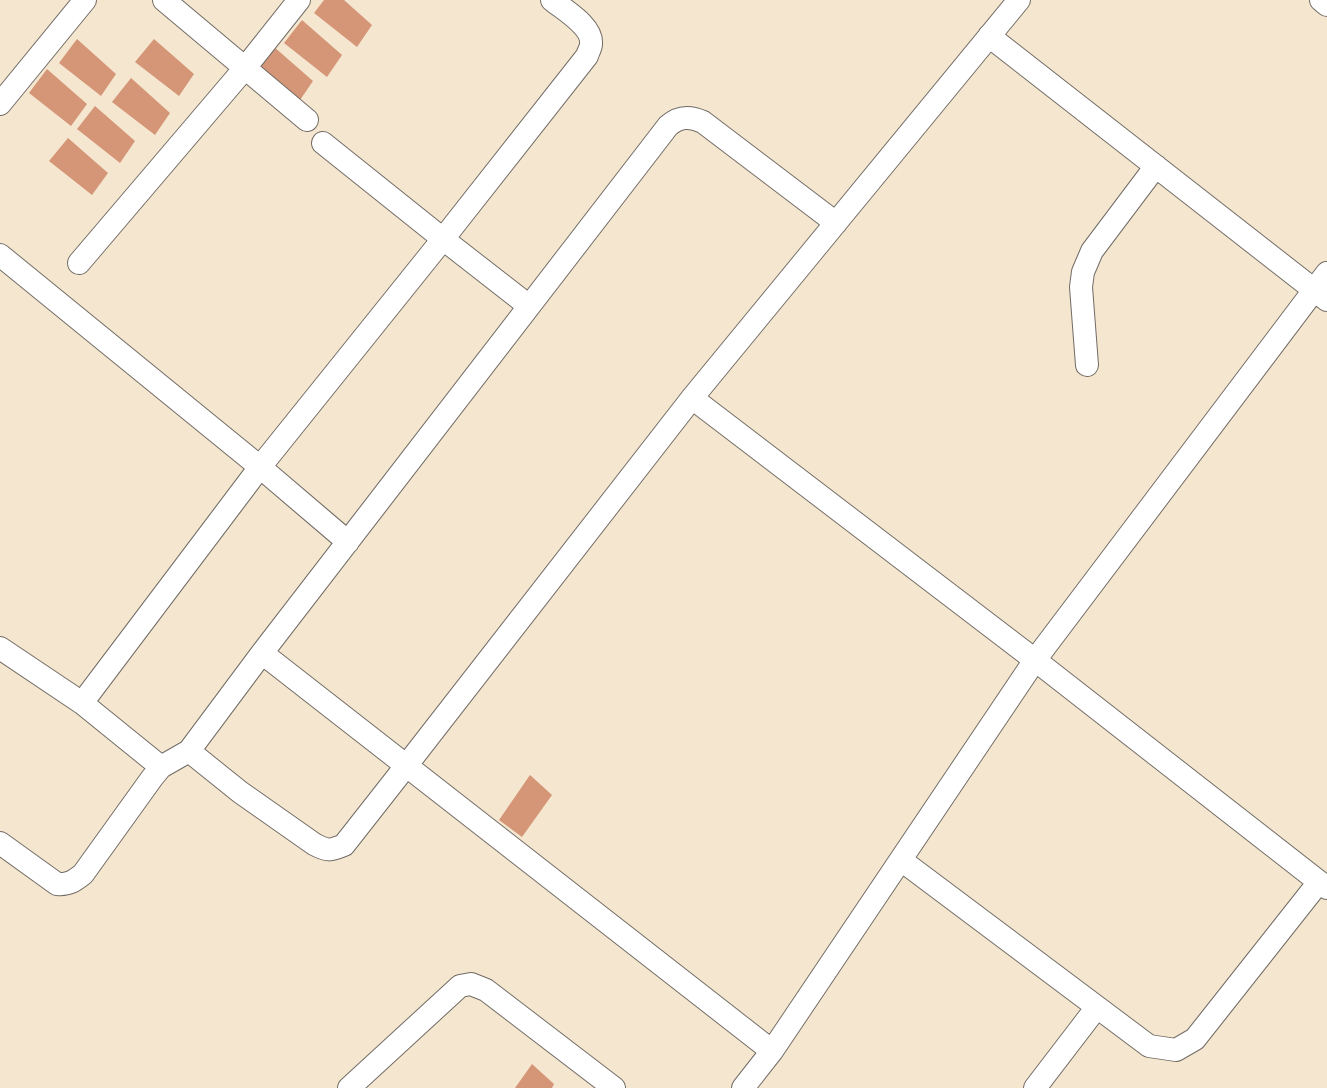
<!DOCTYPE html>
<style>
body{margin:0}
canvas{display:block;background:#f5e6d0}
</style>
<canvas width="1327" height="1088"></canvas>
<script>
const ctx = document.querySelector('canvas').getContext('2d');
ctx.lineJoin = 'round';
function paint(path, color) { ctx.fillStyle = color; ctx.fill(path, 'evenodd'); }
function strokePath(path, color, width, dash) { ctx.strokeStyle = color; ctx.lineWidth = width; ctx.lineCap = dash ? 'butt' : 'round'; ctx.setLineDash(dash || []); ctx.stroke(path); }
paint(new Path2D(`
 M324,0H344L372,25L357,47L314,13Z
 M302,20L342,55L327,77L284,43Z
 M77,39L116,74L101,96L59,63Z
 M154,39L194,74L179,96L135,62Z
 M273,46L313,81L298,103L255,70Z
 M47,69L87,104L71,126L29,93Z
 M131,78L170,113L155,135L112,102Z
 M95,106L135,141L120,163L77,129Z
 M68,138L108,173L92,195L49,161Z
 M530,775L552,795L522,837L499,820Z
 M532,1064L554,1084L552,1088H515Z`), '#d59577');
const minor = new Path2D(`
 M164,0L307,120
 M1321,0L1327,5
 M989,36L1327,300
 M0,104L85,0
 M323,143L443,239L529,306
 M0,255L260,467L348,542
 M79,263L245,68L299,0
 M1087,365L1081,287L1083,272L1092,251L1156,166
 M692,398L1035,660L1327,888
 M0,648L82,703L161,767
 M262,653L772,1051
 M82,703L260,467L443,239L587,56C588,52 591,48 591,44C593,26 564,10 552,0
 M189,751L240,792L314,844C327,851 330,851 344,845L406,766L692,398L1019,0
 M0,843L57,884C69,885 74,881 83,874L152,778L161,767L189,751L262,653L668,126C679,116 690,116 703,122L836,223
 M901,860L1149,1046L1176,1050L1195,1039L1319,882
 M349,1088L460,986L471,984L486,990L614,1088
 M743,1088L772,1051L1035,660L1327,273
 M1035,1088L1097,1007`);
strokePath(minor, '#726c65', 24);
strokePath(minor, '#fff', 22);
</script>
